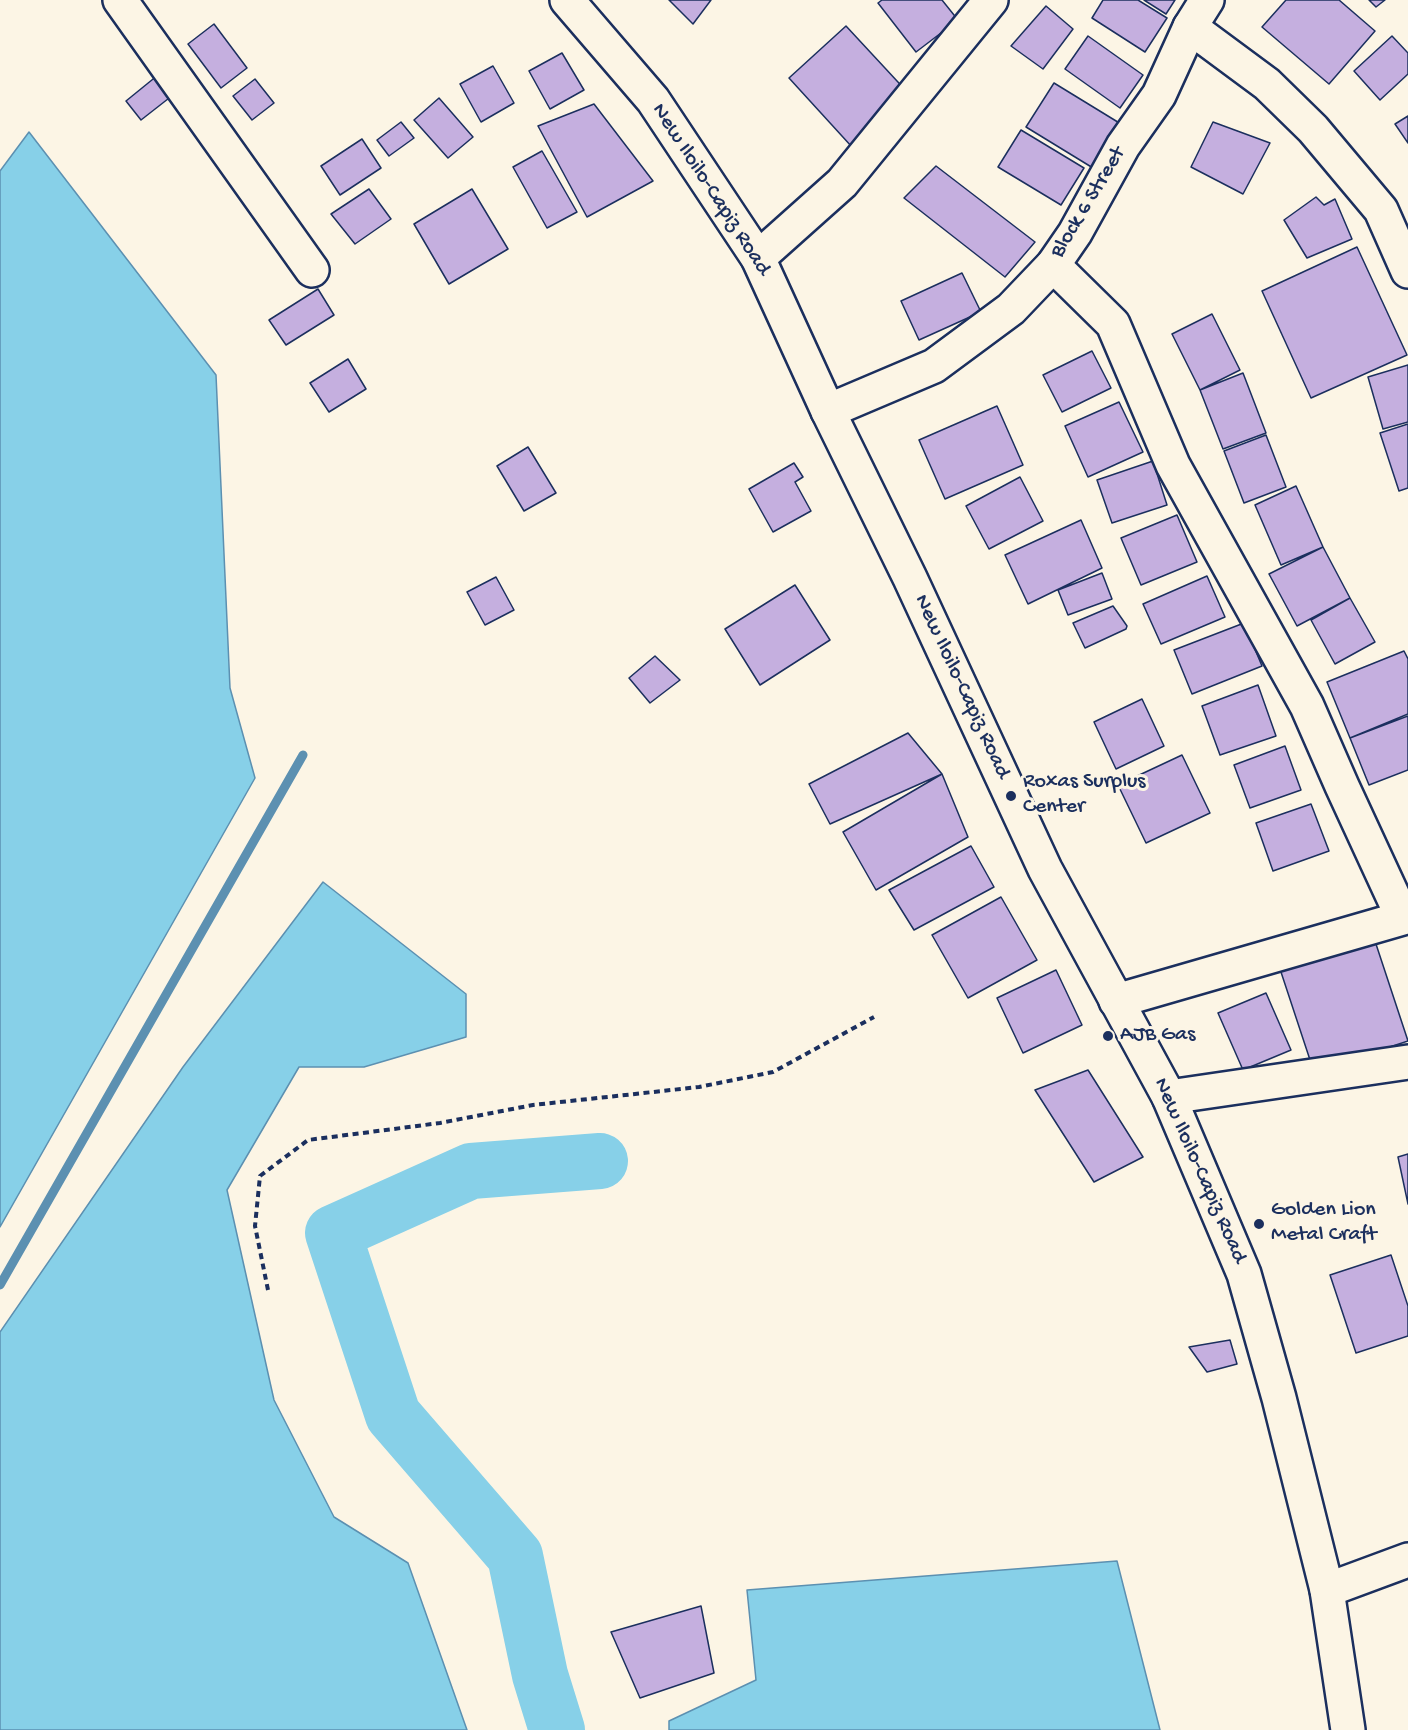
<!DOCTYPE html>
<style>
body{margin:0}
canvas{display:block;background:#fcf5e5}
</style>
<canvas width="1408" height="1730"></canvas>
<script>
const ctx = document.querySelector('canvas').getContext('2d');
ctx.lineJoin = 'round';
function paint(path, color) { ctx.fillStyle = color; ctx.fill(path, 'evenodd'); }
function strokePath(path, color, width, dash) { ctx.strokeStyle = color; ctx.lineWidth = width; ctx.lineCap = dash ? 'butt' : 'round'; ctx.setLineDash(dash || []); ctx.stroke(path); }
function write(font, color, halo, rows, align = 'center') {
  ctx.font = font + ' "Gochi Hand",sans-serif'; ctx.lineWidth = 6; ctx.setLineDash([]); ctx.textBaseline = 'middle'; ctx.strokeStyle = halo; ctx.fillStyle = color; for (const [text, x, y, turn = 0] of rows) {
    ctx.save(); ctx.translate(x, y); ctx.rotate((+turn || 0) * Math.PI / 180); ctx.textAlign = isNaN(turn) ? turn : align; if (halo) ctx.strokeText(text, 0, 0); ctx.fillText(text, 0, 0); ctx.restore();
  }
}
const water = new Path2D(`
 M29,132L216,375L230,688L255,778L0,1227V171Z
 M323,882L466,994V1037L364,1067H299L227,1190L274,1400L334,1517L408,1563L467,1730H0V1332L183,1067Z
 M1117,1561L1160,1730H669V1721L756,1680L747,1590Z`);
paint(water, '#87d0e8');
strokePath(water, '#5c90b1', 1.5);
strokePath(new Path2D(`
 M0,1285L303,755`), '#5c90b1', 9);
strokePath(new Path2D(`
 M557,1730L540,1675L515,1556L393,1415L333,1233L471,1171L600,1161`), '#87d0e8', 56);
const building = new Path2D(`
 M669,0H711L693,24Z
 M882,0H942L958,20L916,52L878,3Z
 M1103,0H1138L1167,18L1145,52L1092,18Z
 M1144,0H1175L1166,14Z
 M1286,0H1339L1375,31L1329,84L1262,27Z
 M1369,0H1385L1376,7Z
 M1046,6L1073,29L1043,69L1011,46Z
 M214,24L247,68L221,88L188,44Z
 M846,26L910,95L852,147L789,78Z
 M1088,36L1143,75L1120,108L1065,69Z
 M1392,36L1408,53V74L1380,100L1354,71Z
 M562,53L584,90L550,109L529,71Z
 M493,66L514,103L481,122L460,84Z
 M158,75L173,95L141,120L126,101Z
 M255,79L274,103L252,120L233,96Z
 M1054,83L1121,124L1093,168L1026,127Z
 M439,98L473,137L448,158L414,120Z
 M594,104L653,181L587,217L538,126Z
 M1408,116V143L1395,124Z
 M401,122L414,138L389,156L377,140Z
 M1213,122L1270,143L1243,194L1191,167Z
 M1021,130L1084,168L1061,205L998,167Z
 M362,139L381,168L340,195L321,166Z
 M542,151L577,212L547,228L513,167Z
 M936,166L1035,242L1005,277L904,198Z
 M369,189L391,219L355,244L331,214Z
 M472,189L508,249L449,284L414,224Z
 M1316,197L1324,205L1335,199L1352,239L1307,258L1284,220Z
 M1357,247L1407,355L1311,398L1262,291Z
 M962,273L981,312L919,340L901,301Z
 M318,289L334,315L286,345L269,320Z
 M1212,314L1240,370L1200,390L1172,334Z
 M1092,351L1111,388L1062,412L1043,375Z
 M348,359L366,389L329,412L310,383Z
 M1408,365V422L1383,429L1368,377Z
 M1243,373L1266,433L1223,449L1200,390Z
 M1119,402L1143,452L1088,477L1065,426Z
 M997,406L1023,465L945,499L919,440Z
 M1408,424V488L1399,491L1380,433Z
 M1266,435L1286,487L1244,503L1224,451Z
 M528,447L556,493L524,511L497,466Z
 M1153,461L1167,505L1112,523L1097,480Z
 M794,463L803,477L795,482L811,511L773,532L749,489Z
 M1020,477L1043,521L989,549L966,506Z
 M1296,486L1323,547L1281,565L1255,505Z
 M1177,515L1197,562L1141,585L1121,538Z
 M1081,520L1102,568L1028,604L1005,555Z
 M1323,547L1350,598L1297,626L1269,574Z
 M1102,573L1112,599L1068,615L1058,590Z
 M1207,576L1225,617L1161,644L1143,604Z
 M496,577L514,610L485,625L467,592Z
 M795,585L830,640L760,685L725,629Z
 M1350,598L1375,642L1335,664L1311,620Z
 M1113,606L1127,626L1126,629L1085,648L1073,623Z
 M1244,623L1262,666L1192,694L1174,650Z
 M1404,651L1408,659V714L1350,738L1327,682Z
 M655,656L680,680L650,703L629,678Z
 M1258,685L1276,736L1220,755L1202,706Z
 M1142,699L1164,746L1116,769L1094,722Z
 M1408,716V770L1369,785L1350,738Z
 M908,733L942,774L830,824L809,784Z
 M1285,746L1301,790L1250,808L1234,765Z
 M1182,755L1210,813L1146,843L1118,785Z
 M942,774L968,837L876,890L843,832Z
 M1311,804L1329,851L1273,871L1256,823Z
 M971,846L994,887L914,930L889,890Z
 M1001,897L1037,960L968,998L932,935Z
 M1373,935L1408,1041L1314,1072L1279,966Z
 M1056,970L1082,1025L1023,1053L997,998Z
 M1266,993L1291,1050L1243,1070L1218,1013Z
 M1088,1070L1143,1157L1094,1182L1035,1090Z
 M1408,1154V1204L1398,1157Z
 M1391,1255L1408,1306V1336L1356,1353L1330,1275Z
 M1230,1340L1237,1364L1207,1372L1189,1347Z
 M701,1606L714,1673L640,1698L611,1632Z`);
paint(building, '#c5afdf');
strokePath(building, '#1b2f5e', 1.5);
const street = new Path2D(`
 M120,0L312,270
 M1190,27L1267,84L1313,129L1381,210L1408,271
 M758,258L842,183L991,0
 M1053,265L1113,324L1173,465L1307,706L1342,786L1403,918L1116,1001
 M1169,1097L1408,1062
 M1327,1590L1408,1560`);
const secondary = new Path2D(`
 M828,411L934,366L1011,309L1053,265L1075,233L1123,146L1159,95L1190,27L1207,0`);
const highway = new Path2D(`
 M567,0L653,100L758,258L828,411L910,578L1045,869L1169,1097L1244,1274L1279,1398L1327,1590L1348,1730`);
strokePath(street, '#1b2f5e', 38);
strokePath(secondary, '#1b2f5e', 38);
strokePath(highway, '#1b2f5e', 38);
strokePath(new Path2D(`
 M268,1290L255,1226L260,1176L308,1140L440,1123L533,1105L699,1087L773,1072L874,1017`), '#1b2f5e', 4, [6, 4.5]);
strokePath(street, '#fcf5e5', 33);
strokePath(secondary, '#fcf5e5', 33);
strokePath(highway, '#fcf5e5', 33);
for (const [x, y, r, color] of [
 [1011,796,6,"#1b2f5e"],
 [1108,1036,6,"#1b2f5e"],
 [1259,1224,6,"#1b2f5e"]
]) { const dot = new Path2D(); dot.arc(x, y, r, 0, 2 * Math.PI); ctx.fillStyle = color; ctx.fill(dot); strokePath(dot, '#fcf5e5', 2); }
write('22px', '#1b2f5e', '#fcf5e5', [
 ["New Iloilo-Capiz Road",710,190,57],
 ["Block 6 Street",1089,203,-59],
 ["New Iloilo-Capiz Road",961,687,65],
 ["New Iloilo-Capiz Road",1199,1171,66]
]);
write('22px', '#1b2f5e', '#fcf5e5', [
 ["Roxas Surplus",1023,783],
 ["Center",1023,808],
 ["AJB Gas",1120,1036],
 ["Golden Lion",1271,1211],
 ["Metal Craft",1271,1236]
], 'left');
</script>
